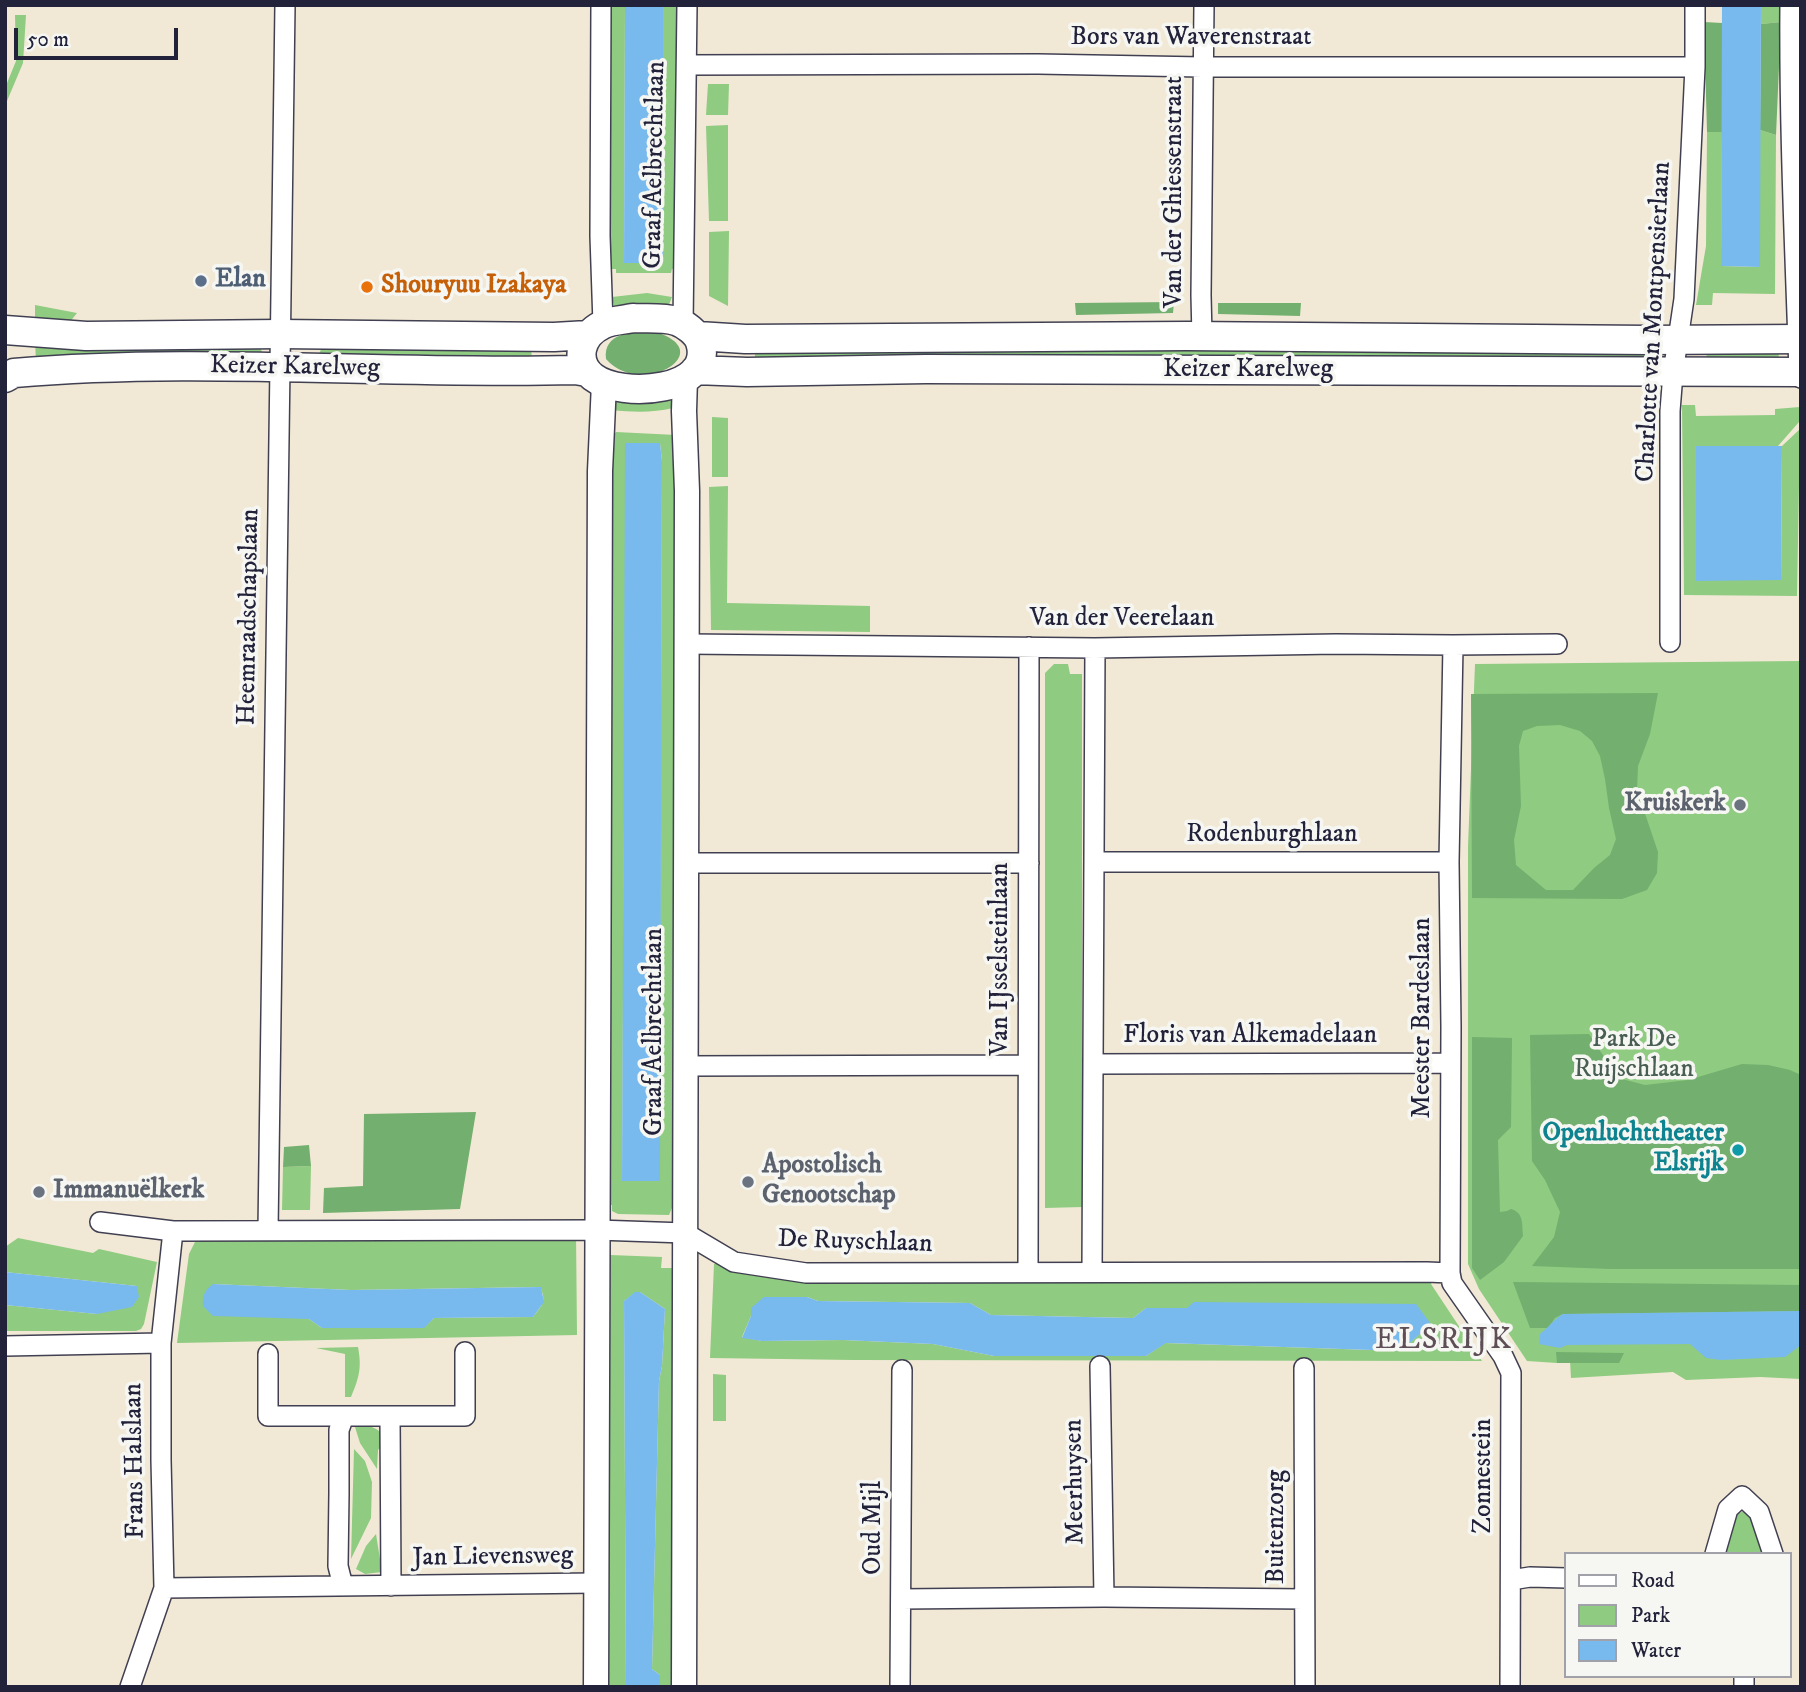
<!DOCTYPE html>
<meta charset="utf-8">
<style>
body{margin:0}
#map{position:relative;width:1806px;height:1692px;overflow:hidden;background:#f1e9d5;font-family:"IM FELL DW Pica",serif}
canvas{display:block}
.frame{position:absolute;inset:0;border:7px solid #22223b;pointer-events:none}
.legend{position:absolute;left:1564px;top:1552px;width:228px;height:126px;box-sizing:border-box;background:#f6f6f2;border:2px solid #a1a1a9;margin:0;padding:9px 12px;list-style:none;font-size:21px;color:#22223b}
.legend li{display:flex;align-items:center;gap:14px;height:35px}
.legend b{width:35px;border:2px solid #a1a1a9}
.scale{position:absolute;left:14px;top:28px;width:164px;height:32px;box-sizing:border-box;border:4px solid #22223b;border-top:0;padding-left:9px;font-size:21px;line-height:24px;white-space:nowrap;color:#22223b;-webkit-text-stroke:5px #f6f6f2;paint-order:stroke}
</style>
<div id="map">
<canvas width="1806" height="1692"></canvas>
<div class="frame"></div>
<ul class="legend">
<li><b style="height:9px;background:#fff"></b>Road</li>
<li><b style="height:19px;background:#8fcb80"></b>Park</li>
<li><b style="height:19px;background:#79baee"></b>Water</li>
</ul>
<div class="scale">50 m</div>
</div>
<script>
const ctx = document.querySelector('canvas').getContext('2d');
ctx.lineJoin = 'round';
function paint(path, color) { ctx.fillStyle = color; ctx.fill(path, 'evenodd'); }
function strokePath(path, color, width, dash) { ctx.strokeStyle = color; ctx.lineWidth = width; ctx.lineCap = dash ? 'butt' : 'round'; ctx.setLineDash(dash || []); ctx.stroke(path); }
function write(font, color, halo, rows, align = 'center') {
  ctx.font = font + ' "IM FELL DW Pica",serif'; ctx.lineWidth = 7; ctx.setLineDash([]); ctx.textBaseline = 'middle'; ctx.strokeStyle = halo; ctx.fillStyle = color; for (const [text, x, y, turn = 0] of rows) {
    ctx.save(); ctx.translate(x, y); ctx.rotate((+turn || 0) * Math.PI / 180); ctx.textAlign = isNaN(turn) ? turn : align; if (halo) ctx.strokeText(text, 0, 0); ctx.fillText(text, 0, 0); ctx.restore();
  }
}
paint(new Path2D(`
 M607,5H625L624,263H662L663,5H681L677,269H672L671,273H616V269H610Z
 M1761,5H1780L1781,22L1761,24Z
 M15,15H26L23,63L7,101H5V88L16,61Z
 M708,84H729L728,115H706Z
 M728,125V221H709L706,126Z
 M1760,130L1776,135L1775,294L1713,293L1712,305H1696L1706,246L1707,132H1722L1721,266L1760,267Z
 M729,231L728,306L709,296V232Z
 M647,293L672,297L667,310L615,311L612,297Z
 M35,305L77,313L65,328L35,326Z
 M35,342H258L262,352V357L36,361Z
 M324,343L531,346L532,361L323,360L319,354Z
 M755,347H1647V364L755,361Z
 M1709,352L1779,353L1778,362L1705,358Z
 M669,395L673,408C652,413 633,412 611,410L616,396Z
 M1682,405H1695L1696,416L1775,415V409L1800,407L1799,422L1778,446L1696,447L1781,580L1782,446L1800,429L1797,596L1684,595Z
 M712,417L728,418V477H712Z
 M616,432L676,435L678,1208H672L669,1215L618,1214L612,1211V1205H606L610,441ZM626,443H660L662,461L659,1181L622,1180Z
 M728,486L727,603L870,606V632L711,630L709,487Z
 M1801,661V1379L1760,1377L1686,1380L1673,1372L1571,1378L1570,1360L1557,1361V1363L1527,1361L1479,1289L1468,1264V847L1475,664Z
 M1054,664H1068L1070,674H1082V1207L1045,1208V673Z
 M311,1166L310,1210H282L283,1167Z
 M576,1234L577,1335L177,1343L189,1254L197,1238ZM213,1284L351,1290L540,1287C547,1302 542,1305 533,1317L434,1318L423,1328H322L309,1319Z
 M18,1238L93,1253L99,1249L157,1262L144,1324L141,1329L136,1331H5V1305L97,1314L137,1286L5,1272V1247Z
 M610,1255L662,1257L661,1268H678L676,1687H660V1675L652,1669L659,1381L662,1366L665,1309L640,1292H636L624,1301L626,1687H603L605,1266Z
 M726,1260L826,1269L1433,1281L1431,1284L1482,1361L854,1360L710,1358L714,1264ZM807,1297L818,1301L970,1303L991,1315L1133,1318L1146,1308H1187L1426,1328L1401,1351L1165,1343L1146,1356H994L933,1344L843,1340L762,1341L742,1337L751,1316Z
 M358,1347C362,1368 359,1378 351,1397H345V1354L316,1348Z
 M713,1374L726,1375V1421H713Z
 M365,1425C376,1428 381,1430 386,1441L378,1450L377,1469L360,1443L355,1427Z
 M354,1449L365,1461L372,1482L371,1518L351,1559Z
 M1747,1510L1753,1514L1764,1554H1723L1734,1515Z
 M376,1534L382,1572L365,1574L356,1569L366,1546Z`), '#8fcb80');
paint(new Path2D(`
 M1704,22L1722,23V132H1707Z
 M1781,22L1776,135L1760,130L1761,24Z
 M1174,302L1173,313L1076,315L1075,303Z
 M1218,303H1301L1300,316L1218,314Z
 M652,331C723,350 642,400 606,359C603,332 633,332 652,331Z
 M1658,693L1650,734L1638,766L1637,790L1658,852L1657,873L1647,890L1622,899L1472,898L1471,694ZM1560,725L1580,731L1592,741L1600,756L1605,779L1609,808L1616,839L1610,855L1594,868L1573,890H1546L1516,865L1514,840L1521,806L1519,746L1523,731L1537,726Z
 M1589,1034L1618,1078L1645,1085L1688,1080L1742,1064L1768,1065L1790,1070L1801,1075V1269H1611L1532,1266L1554,1237L1560,1212L1545,1180L1532,1161L1530,1035Z
 M1472,1037L1512,1038L1511,1127L1498,1140L1500,1212L1507,1211L1511,1209C1524,1213 1522,1224 1523,1236L1504,1262L1480,1280L1472,1268Z
 M476,1112L460,1209L323,1213L324,1188L363,1186L364,1114Z
 M309,1145L311,1166L283,1167L284,1147Z
 M1513,1282L1801,1285V1311L1563,1314L1555,1318L1548,1328H1530Z
 M1556,1352L1624,1353L1619,1363H1557Z`), '#73af6e');
paint(new Path2D(`
 M625,5H663V263H624Z
 M1722,5H1761L1760,267L1721,266Z
 M625,443H660L662,461L660,1181H622Z
 M1696,446H1782L1781,580L1696,581Z
 M5,1272L137,1286L139,1297L132,1307L97,1314L5,1305Z
 M213,1284L351,1290L541,1287L544,1302L533,1317L434,1318L424,1328H322L309,1319L213,1316L203,1306C202,1295 205,1290 213,1284Z
 M635,1292H640L665,1309L662,1366L659,1381L652,1669L660,1675V1687H626L624,1301Z
 M764,1297H807L818,1301L970,1303L991,1315L1133,1318L1146,1308H1187L1194,1302L1416,1304L1431,1324L1401,1351L1166,1343L1146,1356H994L933,1344L843,1340L762,1341L742,1338L751,1316V1308Z
 M1801,1311V1345L1785,1357L1721,1360L1706,1358L1690,1344L1567,1345L1560,1348L1539,1344L1540,1334C1549,1327 1554,1319 1563,1314Z`), '#79baee');
const minor = new Path2D(`
 M601,5L600,236L603,324
 M1790,5C1789,128 1795,250 1799,372L1801,378
 M687,65L1038,64L1202,67H1695
 M683,325L687,5
 M1202,337L1201,295L1204,5
 M1670,642V411L1673,373L1684,299L1695,67V5
 M687,644L1095,648L1336,644L1453,645L1557,644
 M1453,645L1449,862L1451,1027L1450,1273L1452,1283L1503,1356L1511,1373L1510,1687
 M1094,862H1449
 M686,863H1029
 M1093,1064L1450,1063
 M686,1066L1028,1065
 M100,1222L173,1231L597,1230L685,1233L734,1262L806,1273L1427,1272L1450,1273
 M268,1230L285,5
 M1028,1271L1029,647
 M1092,1271L1095,648
 M5,1346L161,1343
 M268,1354V1416H465V1352
 M1100,1366L1104,1597
 M1304,1368L1305,1687
 M390,1416L391,1586
 M1715,1554L1728,1509L1742,1496L1759,1512L1773,1554
 M1511,1580L1530,1577L1566,1578
 M343,1586L338,1566L339,1493V1430L344,1416
 M164,1588L596,1583
 M901,1599L1104,1597L1304,1599
 M130,1687L164,1588L161,1460V1343L173,1231
 M900,1687L902,1370
 M1744,1687V1676`);
const tertiary = new Path2D(`
 M596,1687L600,471L604,383
 M684,1687L687,491L684,411L685,378`);
const secondary = new Path2D(`
 M633,318C647,319 663,317 676,321C685,324 697,333 700,342C716,392 621,399 593,377C573,361 581,335 602,325C611,320 624,320 633,318Z
 M5,330L86,336L280,334L554,337L588,335
 M698,336L745,339L1187,336L1649,340L1801,339
 M695,370L747,372L926,369L1801,372
 M5,378L14,373C201,357 388,375 575,370L587,372`);
strokePath(minor, '#414052', 22);
strokePath(tertiary, '#414052', 27);
strokePath(secondary, '#414052', 31);
strokePath(minor, '#fff', 19);
strokePath(tertiary, '#fff', 24);
strokePath(secondary, '#fff', 28);
for (const [x, y, r, color] of [
 [201,281,7,"#5c6f8a"],
 [367,287,7,"#e8710a"],
 [1740,805,7,"#6b7280"],
 [1738,1150,7,"#0f9aa8"],
 [748,1182,7,"#6b7280"],
 [39,1192,7,"#6b7280"]
]) { const dot = new Path2D(); dot.arc(x, y, r, 0, 2 * Math.PI); ctx.fillStyle = color; ctx.fill(dot); strokePath(dot, '#f6f6f2', 2.5); }
write('26px', '#22223b', '#f6f6f2', [
 ["Bors van Waverenstraat",1191,39],
 ["Graaf Aelbrechtlaan",656,165,-89],
 ["Van der Ghiessenstraat",1176,192,-90],
 ["Charlotte van Montpensierlaan",1655,322,-87],
 ["Keizer Karelweg",295,368,1],
 ["Keizer Karelweg",1248,371],
 ["Heemraadschapslaan",250,617,-89],
 ["Van der Veerelaan",1122,620],
 ["Rodenburghlaan",1272,836],
 ["Van IJsselsteinlaan",1002,959,-90],
 ["Meester Bardeslaan",1424,1018,-90],
 ["Graaf Aelbrechtlaan",656,1032,-90],
 ["Floris van Alkemadelaan",1250,1037],
 ["De Ruyschlaan",855,1243,2],
 ["Frans Halslaan",136,1461,-91],
 ["Zonnestein",1485,1476,-90],
 ["Meerhuysen",1076,1482,-91],
 ["Buitenzorg",1278,1527,-90],
 ["Oud Mijl",875,1528,-90],
 ["Jan Lievensweg",493,1558,-1]
]);
write('bold 26px', '#4e5e75', '#f6f6f2', [
 ["Elan",215,281]
], 'left');
write('bold 26px', '#c56008', '#f6f6f2', [
 ["Shouryuu Izakaya",381,287]
], 'left');
write('bold 26px', '#5b616d', '#f6f6f2', [
 ["Kruiskerk",1726,805,"right"],
 ["Apostolisch",762,1167],
 ["Genootschap",762,1197],
 ["Immanuëlkerk",53,1192]
], 'left');
write('26px', '#485d53', '#f6f6f2', [
 ["Park De",1634,1041],
 ["Ruijschlaan",1634,1071]
]);
write('bold 26px', '#0d838f', '#f6f6f2', [
 ["Openluchttheater",1724,1135],
 ["Elsrijk",1724,1165]
], 'right');
ctx.letterSpacing = '2px';
write('30px', '#5e4f56', '#f6f6f2', [
 ["ELSRIJK",1444,1342]
]);
ctx.letterSpacing = '0px';
</script>
